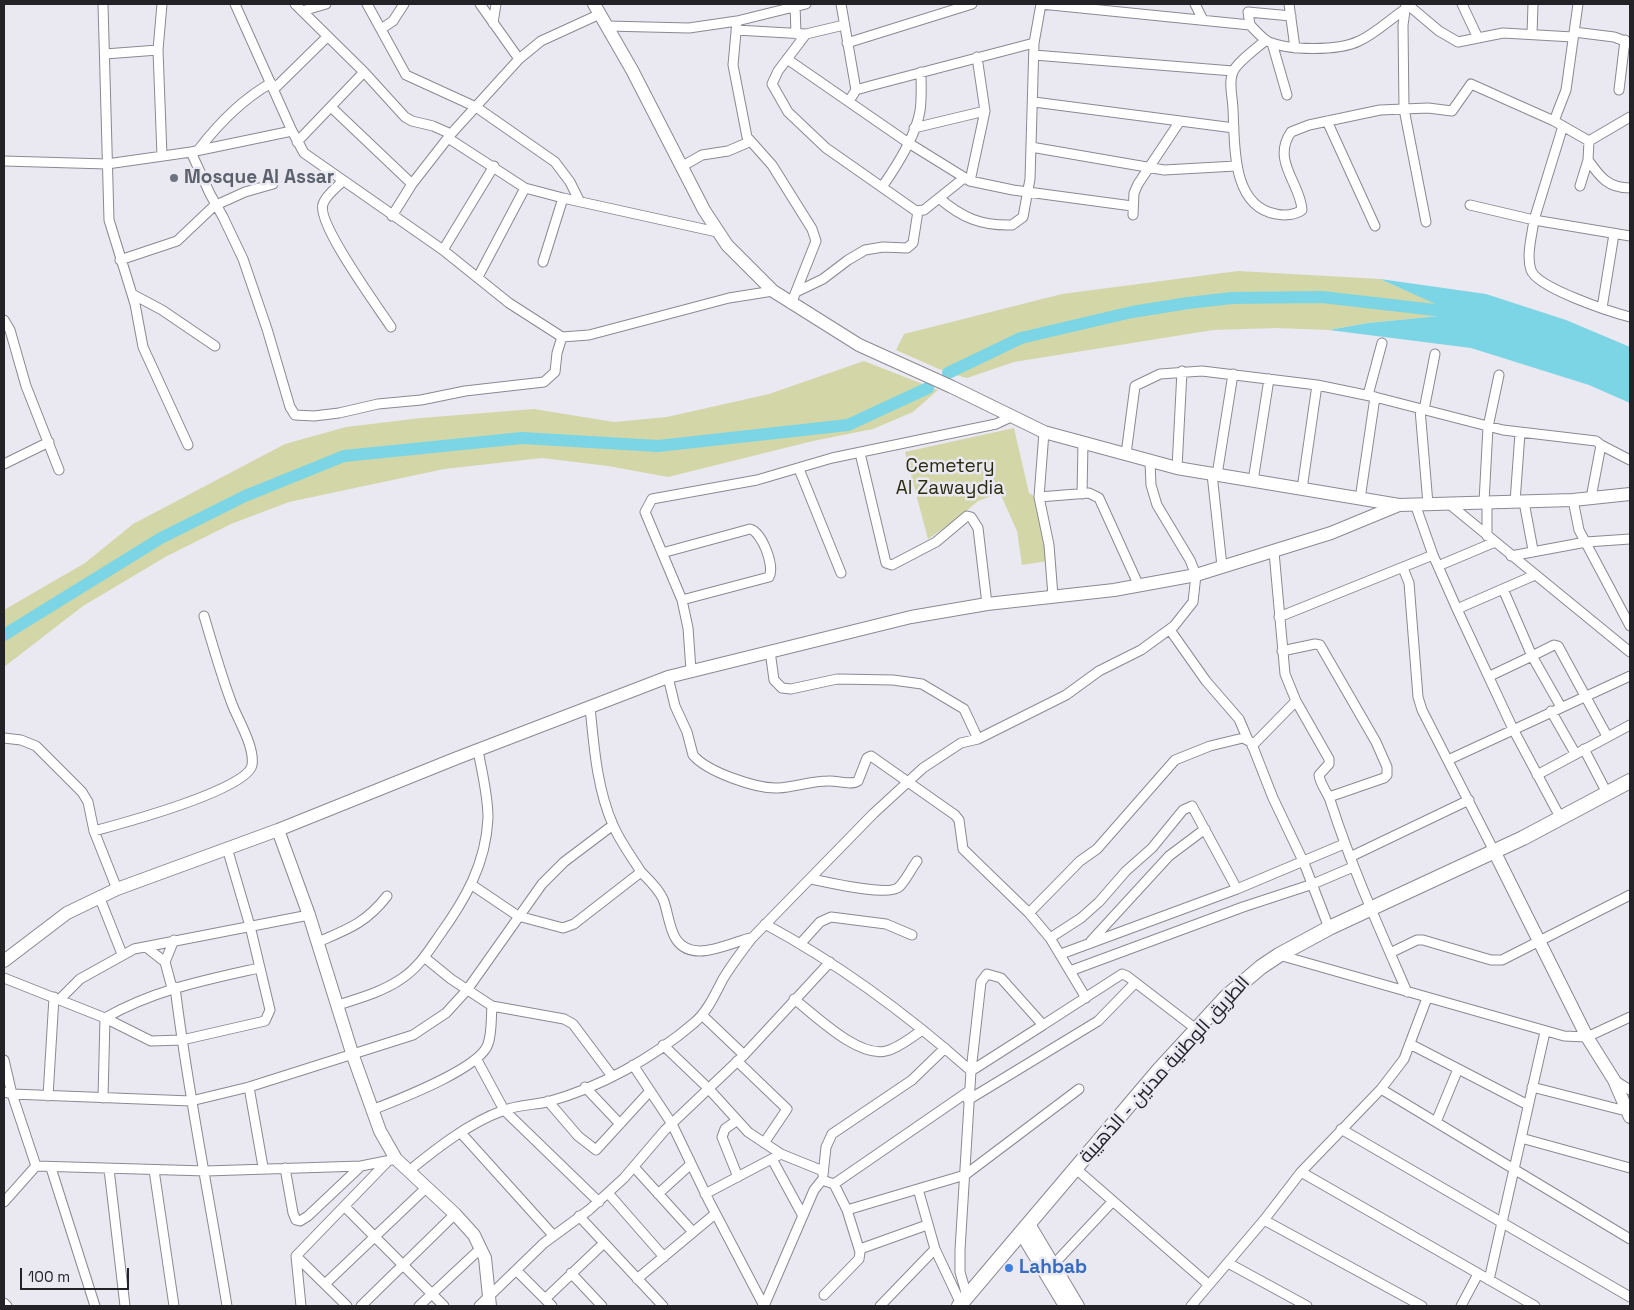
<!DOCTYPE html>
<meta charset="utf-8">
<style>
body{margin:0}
#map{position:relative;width:1634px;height:1310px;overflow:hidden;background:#eae8f1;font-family:"Space Grotesk",sans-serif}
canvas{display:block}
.frame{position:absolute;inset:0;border:5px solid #232226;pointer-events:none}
.scale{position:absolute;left:20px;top:1268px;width:109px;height:22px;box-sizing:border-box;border:2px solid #232226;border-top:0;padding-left:6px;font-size:15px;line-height:18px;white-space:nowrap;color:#232226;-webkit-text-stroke:4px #eae8f1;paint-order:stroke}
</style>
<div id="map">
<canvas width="1634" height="1310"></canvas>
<div class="frame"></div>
<div class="scale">100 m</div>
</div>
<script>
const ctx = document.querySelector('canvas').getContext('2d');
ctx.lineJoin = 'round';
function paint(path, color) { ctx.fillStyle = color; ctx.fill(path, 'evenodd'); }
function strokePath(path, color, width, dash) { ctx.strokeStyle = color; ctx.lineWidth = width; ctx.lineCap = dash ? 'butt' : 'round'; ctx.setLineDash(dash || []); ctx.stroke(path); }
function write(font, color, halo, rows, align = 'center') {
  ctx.font = font + ' "Space Grotesk",Cairo,sans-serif'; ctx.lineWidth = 5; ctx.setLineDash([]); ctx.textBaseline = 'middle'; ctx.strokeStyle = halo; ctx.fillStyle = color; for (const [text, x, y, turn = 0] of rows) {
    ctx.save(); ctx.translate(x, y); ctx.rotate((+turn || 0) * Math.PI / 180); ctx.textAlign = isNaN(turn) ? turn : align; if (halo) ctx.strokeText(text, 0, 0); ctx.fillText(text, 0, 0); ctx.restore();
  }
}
paint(new Path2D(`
 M1238,271L1380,279L1454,312L1439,316L1368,323L1329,330L1276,328L1213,330L1014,362L967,378L948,373L896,350L904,334L1062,294Z
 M864,361L938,390L913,412L873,429L813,441L668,477L608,466L542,458L444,469L289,502L231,524L167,556L83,606L4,667V610L85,563L133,524L285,444L346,427L421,418L534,409L614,422L667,417L769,394Z
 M1014,428L1029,493L1038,499L1046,535L1047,561L1022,565L1017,531L1000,493L978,501L957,519L928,539L905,452Z`), '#d3d7a7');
paint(new Path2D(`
 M1380,279L1486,294L1566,320L1630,347V403L1589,385L1471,348L1329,330L1368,323L1439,316L1453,312Z`), '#7bd5e5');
strokePath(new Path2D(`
 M948,373L1021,338L1132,312L1188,303L1232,298L1322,297L1470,314
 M4,635L161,538L245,496L344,456L522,438L658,446L848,425L928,388`), '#7bd5e5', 12);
const street = new Path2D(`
 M103,4L109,220L135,304L143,347L188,445
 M235,4L292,131L304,153L443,250L509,303L562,337L589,335L729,298L773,291
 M295,4L364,72L405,117L412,121L433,126L451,134
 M367,4L406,75L476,107L555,162L570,182L579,200
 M480,4L519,59
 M795,4L796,34
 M841,4L856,90
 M1041,4L1250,25
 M1195,4L1203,20
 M1289,4L1295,48
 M1406,4L1403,25L1404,109L1426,222
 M1407,4L1439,31L1458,42L1503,33L1573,37
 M1462,4L1478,38
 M1578,4L1566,90L1554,121L1589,141L1588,160C1600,177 1608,188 1630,188
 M302,11L326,4
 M1291,16L1248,12L1250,25C1255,30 1261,37 1267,41C1288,51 1339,51 1359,41C1375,34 1389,20 1404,10
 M737,21L733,65L747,137L772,165L812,229L816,241L791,304
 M493,23L496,4
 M844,25L806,34L778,71L772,84L788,112L826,148L916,211L924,210L964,178
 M607,26L689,28L737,21L806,4
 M381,29L393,21L404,4
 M736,30L806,34
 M1574,32L1614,37L1630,43
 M1532,34L1533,4
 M1266,40C1258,47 1236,63 1233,72C1228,83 1233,98 1233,110C1235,144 1231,206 1276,214C1284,216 1295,215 1302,210C1301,184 1271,161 1291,132L1309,125L1380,110L1428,108L1452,111L1471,84L1554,121
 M847,43L972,4
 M1272,43L1287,95
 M105,54L158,50
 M1034,55L1233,71
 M787,59L907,142L970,181L1013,190L1132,206
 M274,89L327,37
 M1619,90L1625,40
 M849,101L856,90L870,86L1034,43
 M1034,102L1234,128
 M331,107L412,184
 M1327,121L1375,226
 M1563,126L1534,220L1630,236
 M914,128L985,111
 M448,138L525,188L563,198L717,232
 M1589,141L1630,117
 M297,142L364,72
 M1031,147L1164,170L1236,166
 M199,149C219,123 243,99 271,83
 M191,152L210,194L223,217L243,259L267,329L290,407L295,415L314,416L339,413L378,404L421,400L465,391L544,382L555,372L557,353L562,337
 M162,156L158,50L162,4
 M4,161L107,164L191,152L292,131
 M681,167L702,155L728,151L749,142
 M343,181C337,187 326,195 323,204C316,223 378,307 391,327
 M970,181L985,111L977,57
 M1580,186L1588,160
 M882,187C896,167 916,135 920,111C922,98 921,85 921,72
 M939,198C962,218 982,226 1012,225L1023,217L1030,179L1034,43L1041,4
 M1470,205L1534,220C1532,235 1526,256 1531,270C1537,288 1611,312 1630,317
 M1133,215L1134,193L1138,184L1180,121
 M392,216L412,184L451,134L519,59L541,41L600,14
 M443,250L494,166
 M120,260L177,241L214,206L245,192L273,184
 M543,262L563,198
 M478,277L525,188
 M796,292L823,279L848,260L865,250L883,247L907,248L913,243L918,211
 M132,294L162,310L215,346
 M1602,308L1614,234
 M4,320L10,330L26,386L59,470
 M1368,395L1382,343
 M1420,409L1428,504
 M1424,410L1435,354
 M1044,432L1039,497L1049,545L1053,596
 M1601,445L1630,460
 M860,453L886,563L892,565L936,542L967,516L971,517L978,528L987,604
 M1126,454L1135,386L1160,374L1202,371L1317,385L1375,397
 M4,464L49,442
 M1177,468L1182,371
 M799,469L841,573
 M1212,474L1222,566
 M1217,475L1233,374
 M1253,481L1269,379
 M1302,489L1317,385
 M1082,494L1083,443
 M1039,497L1089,493L1099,498L1139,586
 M1360,499L1375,397L1503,430L1596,441L1601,445L1591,498
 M1573,500L1579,530L1630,626
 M1484,502L1488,427L1499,375
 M1487,502V536
 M1515,502L1520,433
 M1524,502L1533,550
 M1448,503L1630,652
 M1415,504L1433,555L1457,609L1513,729L1560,817
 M1274,552L1285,674L1296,701L1329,759V764L1319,775C1320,785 1329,794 1331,803C1352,868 1380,930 1407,992
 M662,553L750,529C762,532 775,566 769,577L682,600
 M1511,556L1586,542L1630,539
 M1438,566L1495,542
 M1403,568L1409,583L1418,697L1422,710L1494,851
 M1503,589L1532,656L1554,645L1558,646L1607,736
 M1457,609L1535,575
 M1279,617L1433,555
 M1170,630L1206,681L1239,719L1248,740
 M770,651L774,680L782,688L791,689L837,679L893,680L922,684L964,709L978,739
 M1282,651L1315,644L1320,645L1376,742L1387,767V775L1384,778L1329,797
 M691,670L688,628L682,600L645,512L652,499L757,480L832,458L996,424L1011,417
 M1490,676L1532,656L1561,707
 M668,677L675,706L687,732L693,755C707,772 757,789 778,788C795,787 811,781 828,781C837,780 850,786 858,781L867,758L871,756L955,815L959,820L963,849L1029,913L1050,938L1086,998
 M1551,711L1575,753
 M4,738L21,740L36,746L82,792L88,802L94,831L117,889
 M1252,746L1296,701
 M1584,749L1607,793
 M1448,760L1630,676
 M1537,775L1630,725
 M94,831C120,824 248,790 252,765C255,747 238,720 232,704C221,675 213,646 204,616
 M1350,857L1469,800
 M641,872C649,880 658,888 663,899C671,918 668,951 700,951C717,951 737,941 753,937
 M811,879C827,882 888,897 899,887C906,880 911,869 917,861
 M472,885L518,916L563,928L574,924L641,872C632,857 620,842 613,825C597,789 594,747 590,707
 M99,896L122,954
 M1029,913L1080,861L1097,849L1175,760L1210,746L1243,738L1251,742L1273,798L1304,863L1329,928
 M765,924C839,964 908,1015 971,1071L960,1250V1272L967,1296
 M1050,938L1081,918L1099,902L1126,871L1152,848L1183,810L1192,806L1237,889
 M1091,941L1169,856L1205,829
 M318,942C348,929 366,923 387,896
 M801,943L820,922L831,917L886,924L912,935
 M146,947L165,962
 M1390,953L1417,940H1423L1491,960H1502L1630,895
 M1061,954L1237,889L1344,844
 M1279,955L1564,1036L1587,1037L1630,1017
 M424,957L451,979L492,1006L564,1019L573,1024L612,1076
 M1070,971L1243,907L1313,884L1353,867
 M987,974L1001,978L1043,1025L971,1071L981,982Z
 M4,978L105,1018L151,1041L182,1040L265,1021L270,1010L250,926L227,848
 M175,987C188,1094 210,1200 227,1306
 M172,988L165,962L174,940
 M60,999L80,979L134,949L309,915
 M794,999C815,1015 858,1058 886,1051C899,1048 911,1037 923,1030
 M338,1005C360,998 382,992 401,979C418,968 428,952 439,936C465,900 486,864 488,818C488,795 482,773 478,750
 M702,1015L744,1055
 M1043,1025L1122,974L1127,976L1196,1029
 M1410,1044L1528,1105
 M663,1045L708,1088L748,1132L781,1154L823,1171
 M4,1060L12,1094L36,1166
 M477,1060L504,1110L599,1202
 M737,1061L787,1109L764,1143
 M633,1065L672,1124L709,1201L764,1306
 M1614,1080L1630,1090
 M249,1087L263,1167
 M585,1087L620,1124
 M1532,1087L1630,1112
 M1381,1089L1630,1239
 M4,1092L12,1094L191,1101L249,1087L413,1035L446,1013L467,990L542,884L564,862L613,825
 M48,1096L54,997
 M103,1098L105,1018C154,990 205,980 259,968
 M968,1100L1098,1021L1135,983
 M548,1101L578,1136L596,1150L650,1091
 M372,1110C397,1100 480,1069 488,1044C492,1033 491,1018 492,1006
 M736,1121L725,1129L722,1137L738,1177
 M1436,1122L1458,1069
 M1341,1129L1630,1297
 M461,1133L553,1235
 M1521,1138L1630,1168
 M772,1159L803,1216
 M36,1166L206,1171L361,1166L396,1159
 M634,1167L693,1232
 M51,1168L95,1306
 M285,1168L293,1213L296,1220L300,1221L308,1216L361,1166
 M1075,1168L1208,1284
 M109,1169L125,1306
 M154,1170L174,1306
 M410,1170C437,1148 469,1123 502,1111C516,1105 533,1105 547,1102C599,1088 653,1058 694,1023C708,1011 715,994 723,979C732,964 742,951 752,938L873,814L923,768L961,743L978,739L1066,695L1099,671L1141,650L1174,626L1193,602L1196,575L1190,560L1157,505L1151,485L1150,462
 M1301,1172L1535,1306
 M823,1175L826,1147L832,1134L912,1080L945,1048
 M834,1184L969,1091
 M918,1189L935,1249L961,1304
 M608,1193L664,1257
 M658,1194L691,1164
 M705,1194L781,1154
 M4,1202L36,1166
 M345,1207L444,1306
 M847,1210L965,1175L1079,1089
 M579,1216L663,1306
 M1264,1220L1422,1306
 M860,1249L927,1225
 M296,1256L347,1306
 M1228,1263L1307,1306
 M1054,1264L1113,1201
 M516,1270L552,1306
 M571,1273L602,1306
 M637,1279L715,1214
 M1489,1280L1545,1032
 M325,1284L427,1187
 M545,1299L604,1243
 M4,1303L7,1306
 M301,1306L296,1256L388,1161
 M361,1306L455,1214
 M419,1306L481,1248
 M479,1306L544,1243L589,1210L624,1178L665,1130L744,1055L830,962
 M764,1306L814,1190L822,1180L834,1184L847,1210L860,1252L859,1259L824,1295
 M880,1306L935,1249
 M1191,1306L1264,1220L1301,1172L1381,1089L1404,1059L1427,998
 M1461,1306L1478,1274`);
const secondary = new Path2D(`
 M594,4L632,70L704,210L727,245L773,291L859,345L952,387L1044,432L1177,468L1399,505L1573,500L1630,494
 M278,830L309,915L353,1056L380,1131L396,1159L455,1214L474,1235L485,1258L490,1306
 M1494,851L1587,1037L1614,1080L1630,1117
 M4,961L67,913L117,889L278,830L457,758L668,677L911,617L987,604L1114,590L1196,575L1331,533L1399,505
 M1029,1224L1078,1306
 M1021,1233L1065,1306`);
const primary = new Path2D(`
 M959,1306L1158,1071L1227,996L1261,967L1279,955L1329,928L1523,838L1630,781`);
strokePath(street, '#8b8991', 11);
strokePath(secondary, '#8b8991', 14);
strokePath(primary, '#8b8991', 16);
strokePath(street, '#fff', 9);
strokePath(secondary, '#fff', 12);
strokePath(primary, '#fff', 14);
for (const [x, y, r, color] of [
 [174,178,5,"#6b7280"],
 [1009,1268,5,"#3f7fe0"]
]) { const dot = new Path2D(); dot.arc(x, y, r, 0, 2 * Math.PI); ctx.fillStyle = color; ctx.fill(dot); strokePath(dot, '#eae8f1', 2); }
write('bold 19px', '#5b616d', '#eae8f1', [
 ["Mosque Al Assar",184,178]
], 'left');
write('19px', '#2a2c0d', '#eae8f1', [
 ["Cemetery",950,467],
 ["Al Zawaydia",950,489]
]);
write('19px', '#232226', '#eae8f1', [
 ["الطريق الوطنية مدنين - الذهيبة",1165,1070,-48]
]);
write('bold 19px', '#366cbe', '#eae8f1', [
 ["Lahbab",1019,1268]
], 'left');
</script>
